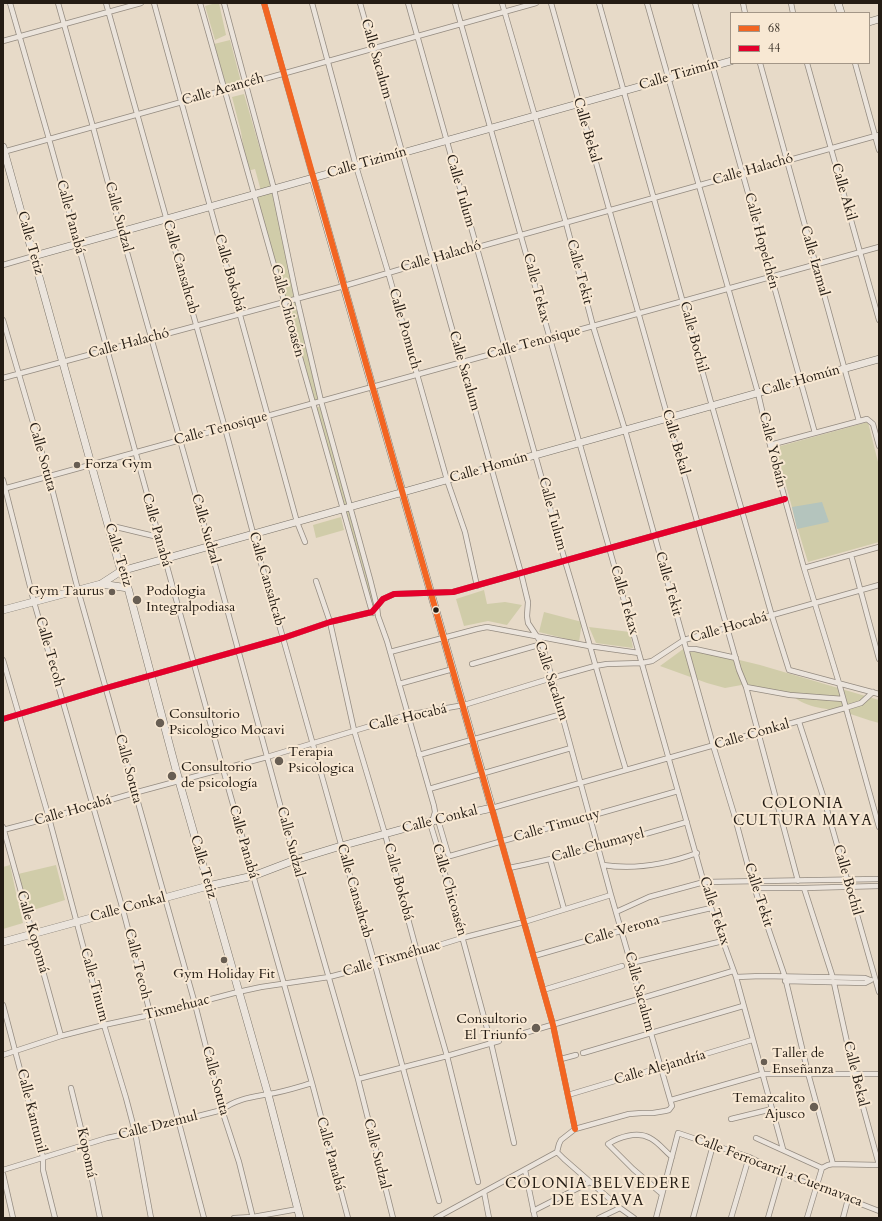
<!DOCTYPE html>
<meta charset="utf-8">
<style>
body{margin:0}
#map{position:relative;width:882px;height:1221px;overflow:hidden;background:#e7dac8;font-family:Cardo,serif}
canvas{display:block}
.frame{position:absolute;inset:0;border:4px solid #241c14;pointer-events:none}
.legend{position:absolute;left:730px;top:12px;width:140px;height:52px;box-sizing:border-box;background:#f8e8d3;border:1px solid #a39687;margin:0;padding:5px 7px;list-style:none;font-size:12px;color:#241c14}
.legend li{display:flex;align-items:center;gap:8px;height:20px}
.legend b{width:20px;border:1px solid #a39687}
</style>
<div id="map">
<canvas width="882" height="1221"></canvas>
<div class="frame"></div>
<ul class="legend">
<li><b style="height:5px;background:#f26522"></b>68</li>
<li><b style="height:5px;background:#e4002b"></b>44</li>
</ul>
</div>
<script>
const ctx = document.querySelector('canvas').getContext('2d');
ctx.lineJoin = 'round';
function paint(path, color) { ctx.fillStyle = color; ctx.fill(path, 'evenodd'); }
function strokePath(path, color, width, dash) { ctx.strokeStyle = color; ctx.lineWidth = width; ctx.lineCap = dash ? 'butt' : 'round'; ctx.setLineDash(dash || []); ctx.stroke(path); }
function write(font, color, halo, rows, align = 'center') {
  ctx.font = font + ' Cardo,serif'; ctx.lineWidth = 4; ctx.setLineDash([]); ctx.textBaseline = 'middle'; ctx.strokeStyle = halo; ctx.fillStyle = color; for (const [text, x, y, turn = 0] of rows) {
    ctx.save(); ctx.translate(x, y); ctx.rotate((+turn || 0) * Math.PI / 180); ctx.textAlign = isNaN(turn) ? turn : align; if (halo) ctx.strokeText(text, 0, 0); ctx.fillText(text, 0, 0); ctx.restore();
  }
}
paint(new Path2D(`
 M216,3H219L226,35L215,40L205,6Z
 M230,40L241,82L226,85L214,44Z
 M244,94L271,187L261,191L255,169L247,171L241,132L232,97Z
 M274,189L297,299L285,302L254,194Z
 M297,301L320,400L313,402L288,303Z
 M321,406L349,503L344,505L315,408Z
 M868,422L879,466V542L808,562C796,525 787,487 776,449L777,447Z
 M351,510L376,605L372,606L365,576L346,511Z
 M341,517L344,530L316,538L313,525Z
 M484,590L487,604L505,602L522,605L507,625L488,621L464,626L456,599Z
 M544,612L582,622L579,642L539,632Z
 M589,627L630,632L633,648L596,643Z
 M686,647L760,665L879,700V723C867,720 855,715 843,712C825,708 803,708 790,693L764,689L747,684L725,688L707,683L660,666Z
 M10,865L18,902L22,904L19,905L23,923L3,929V867Z
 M56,865L65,900L30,911L18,874Z`), '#d0cca9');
paint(new Path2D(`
 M822,502L829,522L797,529L792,507Z`), '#b4c4bd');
const street = new Path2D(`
 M10,3L49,139L223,769L312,1083L348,1218
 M58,3L93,127L121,231L210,546L295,860L358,1079L393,1218
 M106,3L225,428L261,563L283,638L375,965L439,1201
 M154,3L297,522L305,542
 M200,3L372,612L373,613
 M224,3L274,189L297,299L321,401L370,579L377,607L378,616L387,641L434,806L435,812L431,826L441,859L491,1043L514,1143
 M264,3L313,178
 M312,3L356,166L388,272L447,480L465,532L477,586
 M360,3L521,573L528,602L527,616L528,623L542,644L552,678L611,895L672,1106L669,1110L665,1111L653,1113H642L629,1114L575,1129L561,1140L559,1144L557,1152
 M408,3L565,561C586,630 605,701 626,770
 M455,3C541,304 625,606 711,908L736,977L783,1149
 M502,3L566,223L593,326L625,430L713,745L734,814L752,881L785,977L808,1073L833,1164
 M551,3L739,670L746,687L798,881
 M599,3L712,406L772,616L789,670L879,694
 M647,3L758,393L770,445L804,568L839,683L879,827
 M695,3L815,433
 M743,3L745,13
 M791,3L793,13
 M3,41L141,3
 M760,63L859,421
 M807,63L879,320
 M855,63L879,150
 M3,152L536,3
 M3,265L34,256
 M3,320L49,477L78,590L195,1004L222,1110L239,1162L253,1218
 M3,378L344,286L432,260L879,135
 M770,445L867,419L873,424L879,446
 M3,480L34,602L123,910L204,1218
 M3,489L879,247
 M108,525L158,537
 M851,555L879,659
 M804,568L879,547
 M316,581L330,622L354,730L385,834L417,952L447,1056L478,1182
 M687,649H695L736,658
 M390,652L477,629L487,627L589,646L639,653
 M3,660L49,818L104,1025L126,1098L135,1132L151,1218
 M472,664L542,644
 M399,684L453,669
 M746,687L790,695L843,699
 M3,719L106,688L283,638L330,622L372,612L383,599L394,594L453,592L785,499
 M799,722L824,799L879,992
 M419,755L562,714
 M429,789L571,748
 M438,820L448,854L450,856L678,791
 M3,827L61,1036
 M3,830L49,818L134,793L267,757L407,715L464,705L552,678L595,666L607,664L642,663L652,661L684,640L879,585
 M550,859L564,909
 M603,865C634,870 667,864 697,853
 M509,868C569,856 628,839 687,822
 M755,888H804L879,886
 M804,888L833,978
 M616,912L649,897L704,882L879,879
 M534,956L655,921L711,908
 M631,963L723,941
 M736,977L762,976L865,978L870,980
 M785,981L865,983L871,980
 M834,983L854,1074L879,1165
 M543,990L622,966
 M3,1005L43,1157V1170L55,1218
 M518,1035L733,971
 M583,1053L743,1006
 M3,1055L61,1036L104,1025L150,1015L238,992L261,987L329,977L375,965L462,938L524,922L611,895
 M561,1059L576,1055
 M358,1079L447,1056L499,1041
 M71,1088L85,1145L100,1218
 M568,1095L752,1040
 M671,1100L762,1074H879
 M731,1119L772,1109
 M575,1129L553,1025L492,808L845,708L861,703L873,692
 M756,1138L822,1168L828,1165L833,1164L879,1165
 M557,1152L564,1159L620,1208L634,1218
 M3,1170L107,1138L135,1132L222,1110C235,1099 253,1097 269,1094C283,1092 298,1087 312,1083
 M525,1170L535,1218
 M3,1174L13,1218
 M484,1192L489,1218
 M662,1194L633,1169L608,1144C619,1137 637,1131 650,1138C657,1141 666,1152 672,1157
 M533,1211L590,1182
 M234,1218L253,1217L298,1209
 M436,1218L557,1152
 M599,1218L620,1208
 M656,1218L678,1133L749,1157L781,1173L879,1211
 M693,1218L713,1145
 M731,1218L749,1157
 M768,1218L781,1173
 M807,1218L822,1168
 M843,1218L848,1199`);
const secondary = new Path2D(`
 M838,3L841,13
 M869,22L879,19
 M3,147L108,525L121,571L128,588L179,781L268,1094L300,1218
 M34,256L731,61
 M101,584L128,588
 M3,610L101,584L121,571L879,359
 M3,942L208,886L253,876L295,860L341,846L432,821L492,808L313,178`);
strokePath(street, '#948b80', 6);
strokePath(secondary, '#797268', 8);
strokePath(street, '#ebe4dc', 4.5);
strokePath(secondary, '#ebe4dc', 7);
strokePath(new Path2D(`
 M264,3L553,1025L575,1129`), '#f26522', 6);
strokePath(new Path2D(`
 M3,719L106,688L283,638L330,622L372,612L383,599L394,594L453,592L785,499`), '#e4002b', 6);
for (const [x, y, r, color] of [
 [77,465,4,"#685e53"],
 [112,592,4,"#685e53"],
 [137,600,5,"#685e53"],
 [436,610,3.5,"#241c14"],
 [160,723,5,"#685e53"],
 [279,761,5,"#685e53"],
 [172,776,5,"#685e53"],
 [224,960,4,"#685e53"],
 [536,1028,5,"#685e53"],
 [764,1062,4,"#685e53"],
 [814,1107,5,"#685e53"]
]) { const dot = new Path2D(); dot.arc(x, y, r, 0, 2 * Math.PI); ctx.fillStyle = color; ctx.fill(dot); strokePath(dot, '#f8e8d3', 1.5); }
write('14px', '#241c14', '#f8e8d3', [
 ["Calle Sacalum",376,59,74],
 ["Calle Tizimín",679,75,-16],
 ["Calle Acancéh",223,90,-16],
 ["Calle Bekal",586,130,74],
 ["Calle Tizimín",367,163,-16],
 ["Calle Halachó",753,170,-16],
 ["Calle Tulum",460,191,74],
 ["Calle Akil",843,192,74],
 ["Calle Panabá",70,217,75],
 ["Calle Sudzal",118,217,75],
 ["Calle Hopelchén",761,241,75],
 ["Calle Tetiz",30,243,74],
 ["Calle Halachó",441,257,-16],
 ["Calle Izamal",814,261,74],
 ["Calle Cansahcab",180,267,74],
 ["Calle Tekit",579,272,75],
 ["Calle Bokobá",229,273,74],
 ["Calle Tekax",536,288,75],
 ["Calle Chicoasén",287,311,75],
 ["Calle Pomuch",404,329,74],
 ["Calle Bochil",693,337,75],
 ["Calle Tenosique",534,343,-15],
 ["Calle Halachó",129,344,-15],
 ["Calle Sacalum",464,371,74],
 ["Calle Homún",801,381,-16],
 ["Calle Tenosique",221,429,-15],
 ["Calle Bekal",675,442,74],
 ["Calle Yobaín",772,450,76],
 ["Calle Sotuta",42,457,74],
 ["Calle Homún",489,468,-16],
 ["Calle Tulum",552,514,75],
 ["Calle Sudzal",205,529,74],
 ["Calle Panabá",156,530,74],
 ["Calle Tetiz",118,555,73],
 ["Calle Cansahcab",266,579,74],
 ["Calle Tekit",668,584,74],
 ["Calle Tekax",624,600,74],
 ["Calle Hocabá",729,628,-16],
 ["Calle Tecoh",49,652,74],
 ["Calle Sacalum",551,681,72],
 ["Calle Hocabá",408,718,-13],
 ["Calle Conkal",752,735,-16],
 ["Calle Sotuta",128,769,75],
 ["Calle Hocabá",73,811,-16],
 ["Calle Conkal",440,820,-14],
 ["Calle Timucuy",557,826,-16],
 ["Calle Panabá",243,842,74],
 ["Calle Sudzal",290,842,75],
 ["Calle Chumayel",598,846,-15],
 ["Calle Tetiz",203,867,74],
 ["Calle Bochil",847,880,74],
 ["Calle Bokobá",398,882,75],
 ["Calle Chicoasén",449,890,74],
 ["Calle Cansahcab",354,891,74],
 ["Calle Tekit",758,895,72],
 ["Calle Conkal",128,908,-15],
 ["Calle Tekax",714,911,72],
 ["Calle Verona",622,931,-16],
 ["Calle Kopomá",32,932,74],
 ["Calle Tixméhuac",392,959,-16],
 ["Calle Tecoh",137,964,76],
 ["Calle Tinum",94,985,75],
 ["Calle Sacalum",639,992,75],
 ["Tixmehuac",177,1008,-14],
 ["Calle Alejandría",660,1068,-16],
 ["Calle Bekal",855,1074,76],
 ["Calle Sotuta",215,1081,75],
 ["Calle Kantunil",31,1111,76],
 ["Calle Dzemul",158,1126,-14],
 ["Kopomá",86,1153,78],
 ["Calle Panabá",330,1154,75],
 ["Calle Sudzal",376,1154,76],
 ["Calle Ferrocarril a Cuernavaca",778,1171,21]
]);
write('14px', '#241c14', '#f8e8d3', [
 ["Forza Gym",85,465],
 ["Gym Taurus",104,592,"right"],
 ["Podologia",146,592],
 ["Integralpodiasa",146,608],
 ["Consultorio",169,715],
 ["Psicologico Mocavi",169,731],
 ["Terapia",288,753],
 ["Psicologica",288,769],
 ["Consultorio",181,768],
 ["de psicología",181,784],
 ["Gym Holiday Fit",224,975,"center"],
 ["Consultorio",527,1020,"right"],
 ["El Triunfo",527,1036,"right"],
 ["Taller de",772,1054],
 ["Enseñanza",772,1070],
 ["Temazcalito",805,1099,"right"],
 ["Ajusco",805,1115,"right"]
], 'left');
ctx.letterSpacing = '1px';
write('15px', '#241c14', '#f8e8d3', [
 ["COLONIA",803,805],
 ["CULTURA MAYA",803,822],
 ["COLONIA BELVEDERE",598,1185],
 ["DE ESLAVA",598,1202]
]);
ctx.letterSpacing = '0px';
</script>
